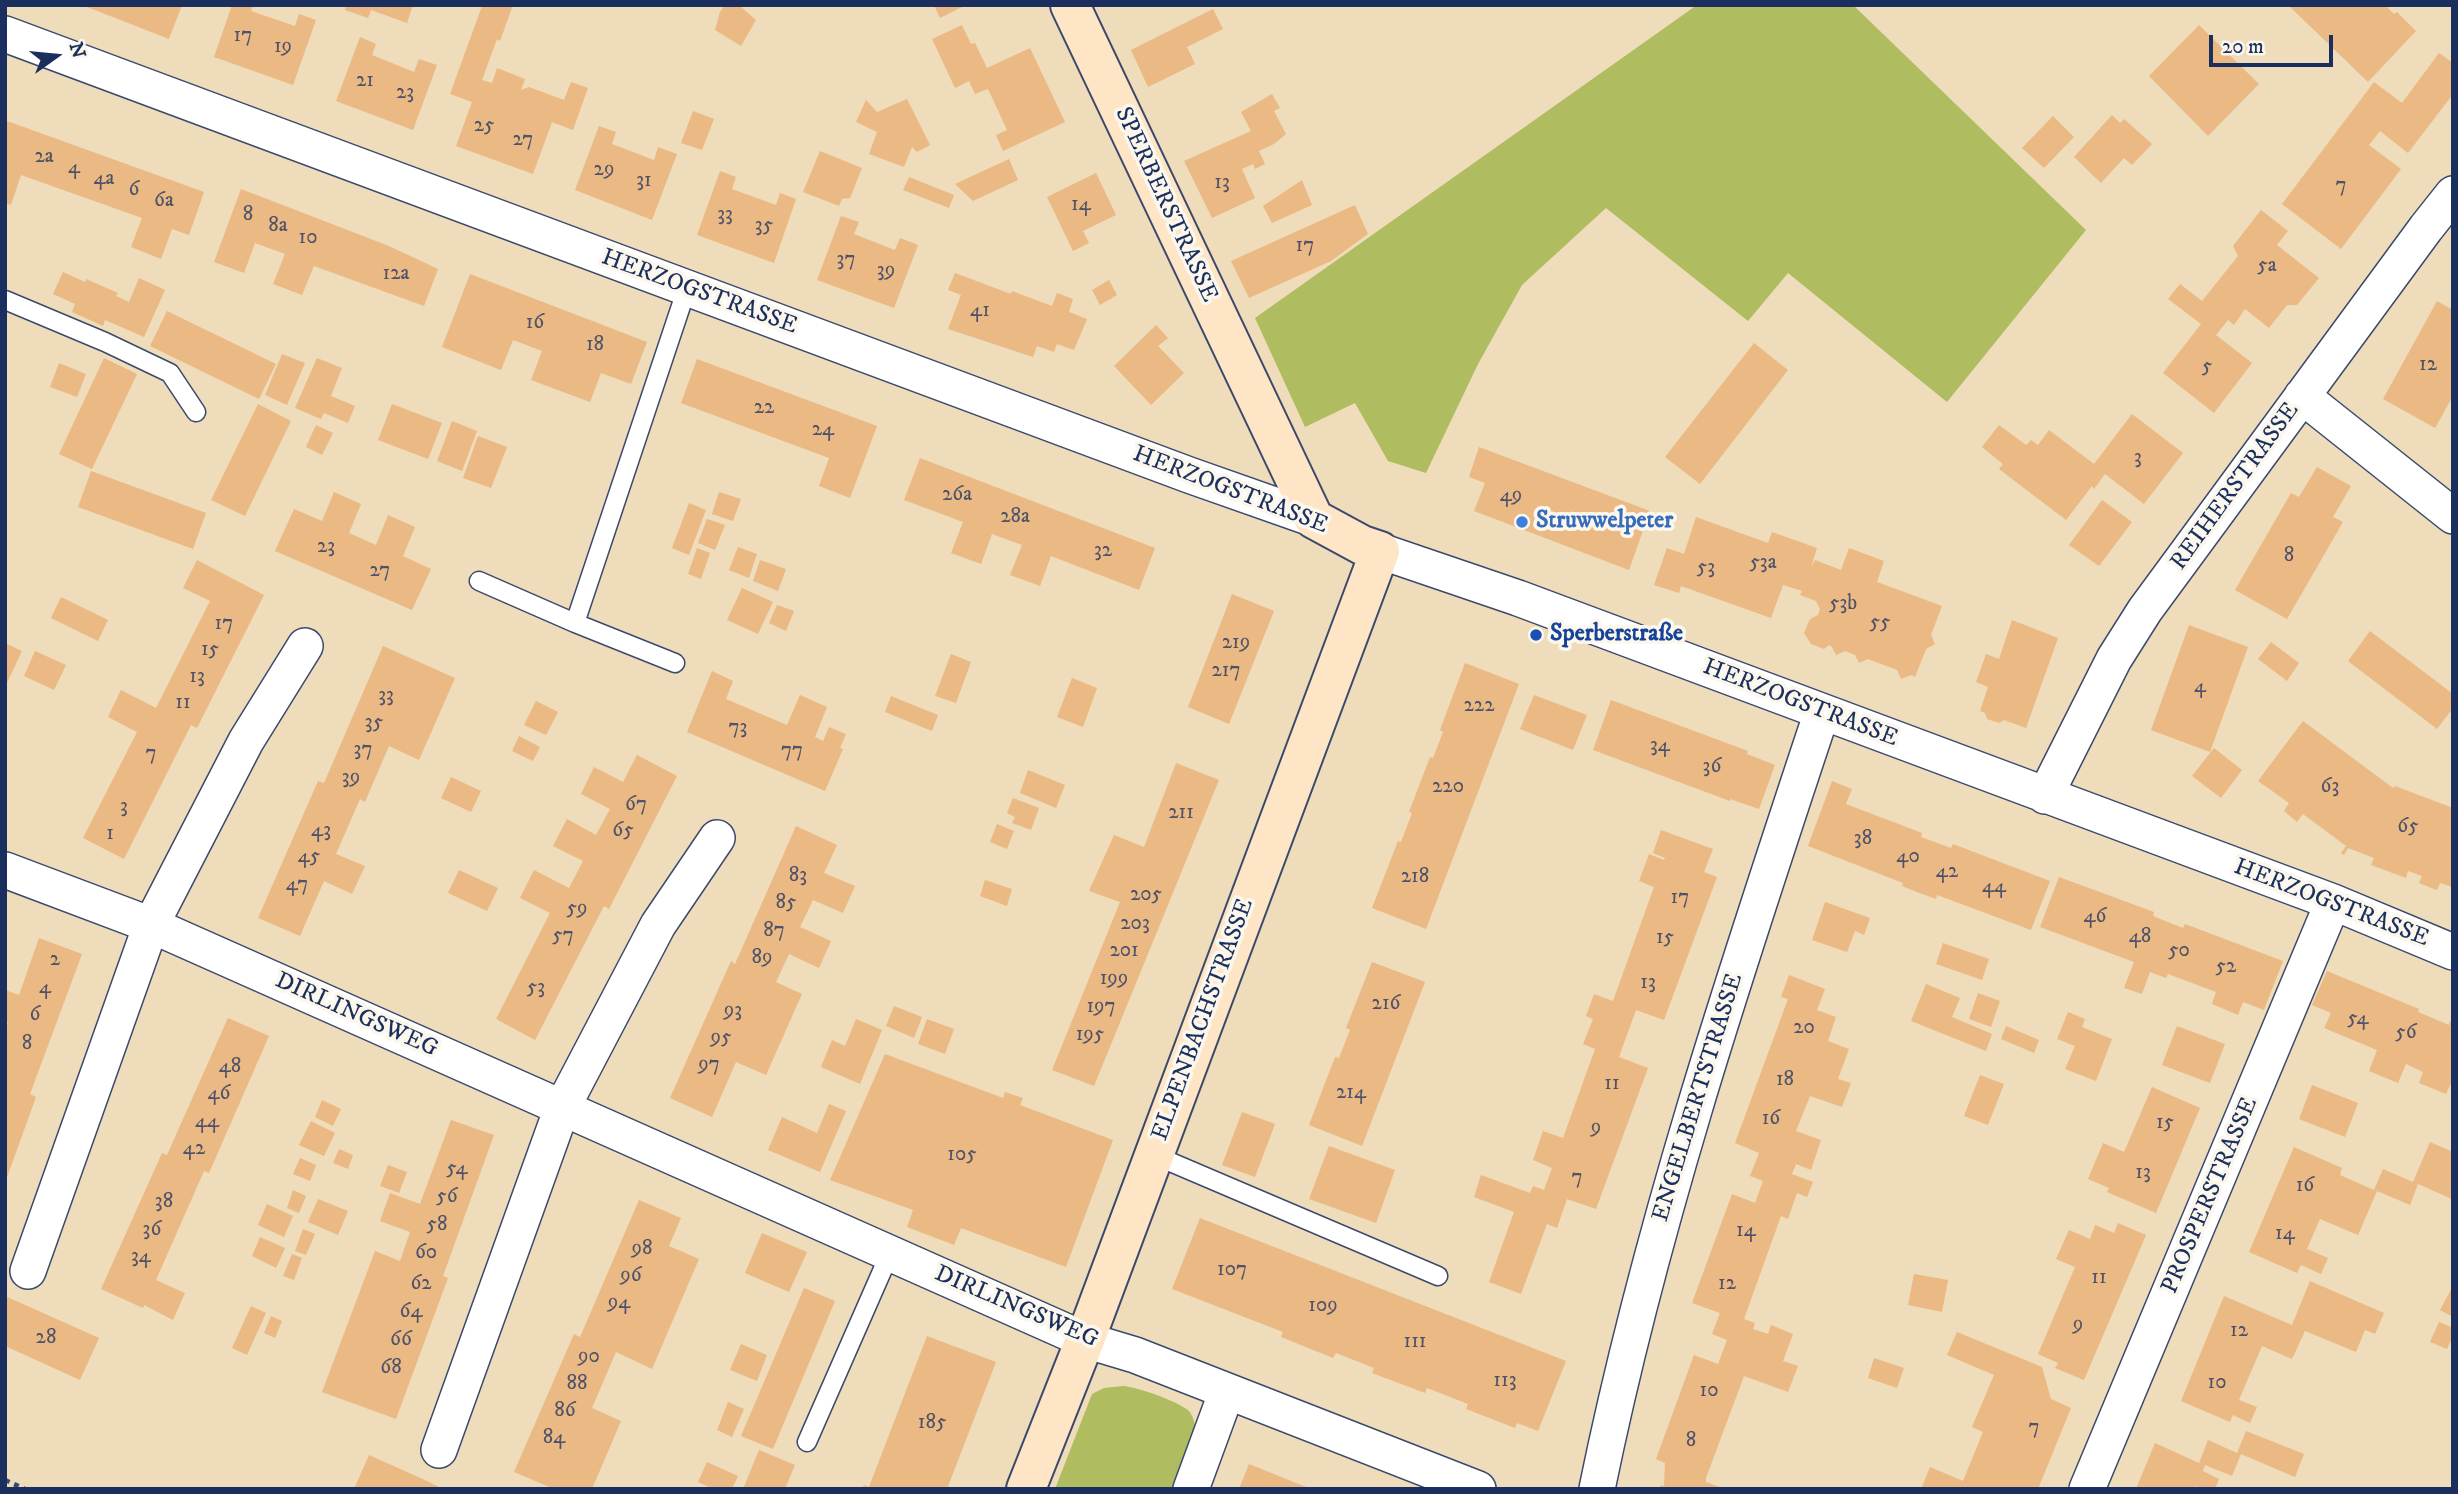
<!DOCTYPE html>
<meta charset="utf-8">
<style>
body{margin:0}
#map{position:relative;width:2458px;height:1494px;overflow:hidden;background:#eedcba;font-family:"IM FELL DW Pica",serif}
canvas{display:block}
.frame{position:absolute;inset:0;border:7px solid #1b2f5e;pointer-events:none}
.north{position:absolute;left:21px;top:21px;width:70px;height:70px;-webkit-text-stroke:5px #fbf7ec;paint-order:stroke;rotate:75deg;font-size:19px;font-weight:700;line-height:28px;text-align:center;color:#1b2f5e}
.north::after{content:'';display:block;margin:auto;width:24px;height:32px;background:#1b2f5e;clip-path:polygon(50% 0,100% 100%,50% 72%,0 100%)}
.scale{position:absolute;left:2209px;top:35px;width:124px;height:32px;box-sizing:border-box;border:4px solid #1b2f5e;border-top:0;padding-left:9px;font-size:21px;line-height:24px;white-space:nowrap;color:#1b2f5e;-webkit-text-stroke:5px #fbf7ec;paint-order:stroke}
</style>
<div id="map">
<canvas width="2458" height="1494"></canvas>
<div class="frame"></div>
<div class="north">N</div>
<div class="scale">20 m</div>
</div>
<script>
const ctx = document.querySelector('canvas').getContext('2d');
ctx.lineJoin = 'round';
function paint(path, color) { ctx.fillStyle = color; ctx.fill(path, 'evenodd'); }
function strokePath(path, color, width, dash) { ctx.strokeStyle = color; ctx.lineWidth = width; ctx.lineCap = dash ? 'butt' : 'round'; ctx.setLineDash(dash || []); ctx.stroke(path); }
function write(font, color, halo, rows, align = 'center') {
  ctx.font = font + ' "IM FELL DW Pica",serif'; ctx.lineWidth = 7; ctx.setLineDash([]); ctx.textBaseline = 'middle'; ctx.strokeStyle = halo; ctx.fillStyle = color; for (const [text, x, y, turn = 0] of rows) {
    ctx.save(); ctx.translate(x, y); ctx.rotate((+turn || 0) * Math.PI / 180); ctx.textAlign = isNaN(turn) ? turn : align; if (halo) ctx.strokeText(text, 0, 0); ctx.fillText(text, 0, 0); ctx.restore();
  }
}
paint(new Path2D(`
 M1697,5H1853L2086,230L1947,402L1788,273L1748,321L1606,208L1522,285L1478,364L1426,473L1388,461L1355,403L1305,427L1255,318Z
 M1123,1386C1138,1387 1176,1401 1188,1410C1192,1414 1194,1420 1195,1426L1176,1489H1055L1092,1394L1104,1388Z`), '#afbc5f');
paint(new Path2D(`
 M82,5H182L169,39Z
 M232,5H253L251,11L295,26L299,14L316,20L293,85L214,57Z
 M346,5H413L407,23L371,10L368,18L345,10Z
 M485,5H513L500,41L497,39L482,80L492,83L497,68L525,79L521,90L529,87L564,100L571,82L588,88L573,130L552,122L533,174L456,146L472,102L450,94L482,6Z
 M725,5H739L756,20L741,46L715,30L720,12Z
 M934,5H966L940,18Z
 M2288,5H2385L2394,14L2397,12L2416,31L2368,82Z
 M1213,9L1223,29L1187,47L1195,64L1148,87L1131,50Z
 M962,25L971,44L975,43L987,68L1030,48L1065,122L1003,151L996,135L1007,130L988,89L975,94L969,81L955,88L932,39Z
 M2199,25L2259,84L2208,136L2149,76Z
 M360,37L376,44L372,55L414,72L419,59L437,65L413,130L336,101Z
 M2439,53L2453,63V94L2408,153L2380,131L2369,145L2401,169L2341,249L2282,204L2374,82L2402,103Z
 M1272,94L1280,108L1274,111L1286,134L1274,144L1259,151L1265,164L1255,169L1253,164L1242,169L1255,198L1212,218L1184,161L1251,131L1241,112Z
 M907,99L930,145L917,152L912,147L904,167L869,154L877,132L856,122L866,100L877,112Z
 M693,111L714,119L702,150L681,143Z
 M2112,115L2120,123L2124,119L2152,144L2132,165L2124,158L2101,183L2074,157Z
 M2053,116L2074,137L2044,168L2022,148Z
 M7,121L204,192L189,235L172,229L161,259L131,247L142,218L21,175L11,205L5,203Z
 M599,126L616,132L612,144L654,160L658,147L677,154L652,220L575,190Z
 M820,151L862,168L850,198L842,199L839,206L803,192Z
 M1009,159L1018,180L973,201L955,184Z
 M720,171L736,177L732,189L776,205L780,193L796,199L774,263L697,235Z
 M1096,173L1116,215L1083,231L1089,243L1073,251L1047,197Z
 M909,177L954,195L949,208L903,190Z
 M1302,180L1312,205L1272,223L1263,206Z
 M241,189L389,246L438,269L424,306L314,266L302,295L273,284L285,254L255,243L244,273L214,262Z
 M1355,205L1368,234L1331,261L1249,298L1231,261Z
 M2261,210L2288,231L2277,245L2319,278L2297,305H2287L2269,328L2245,309L2234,325L2228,320L2216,335L2252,363L2214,413L2163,373L2201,324L2168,299L2180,284L2202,301L2238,256L2233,246Z
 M841,216L859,222L854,234L895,250L900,238L918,245L894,308L817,280Z
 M63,272L85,282L86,279L118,293L116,296L129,302L139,278L165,290L144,337L105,320L103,326L72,312L75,304L53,294Z
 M955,273L1011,294L1012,291L1052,306L1057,293L1073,299L1069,312L1087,319L1074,350L1057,344L1054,352L1037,346L1033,357L948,329L961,295L948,290Z
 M470,274L647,342L631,384L601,373L590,402L531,380L542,351L513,340L501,370L442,347Z
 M1109,280L1117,295L1100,305L1092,290Z
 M2437,301L2453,310V396L2435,428L2383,399Z
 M167,311L276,364L259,399L150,346Z
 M1156,325L1168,338L1158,346L1184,373L1151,405L1114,366Z
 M1754,343L1788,370L1700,484L1665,457Z
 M282,354L305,363L287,405L265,395Z
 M104,358L137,374L92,469L59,454Z
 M317,358L342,368L331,396L355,406L348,423L324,413L321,419L295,408Z
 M697,359L877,426L850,498L819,486L829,458L681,403Z
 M59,363L86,374L77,397L50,387Z
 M258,404L291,421L245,516L211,500Z
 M392,404L442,423L428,459L378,440Z
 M2132,414L2183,453L2144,504L2105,474L2094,489L2092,486L2066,520L1999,469L2003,464L1982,447L1999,425L2026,445L2031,440L2038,445L2049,430L2094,464Z
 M452,421L477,431L462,471L437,461Z
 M316,425L333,433L322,455L306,447Z
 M478,436L507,447L491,488L463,478Z
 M1479,447L1650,511L1629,570L1474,511L1485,483L1469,477Z
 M920,458L1155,548L1139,590L1051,556L1040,586L1010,575L1022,545L992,534L981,564L951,553L963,522L904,500Z
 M2317,467L2351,486L2333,517L2343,522L2287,619L2235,590L2291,493L2299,497Z
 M91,471L206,513L193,549L78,507Z
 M334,492L361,504L349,533L376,545L388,515L415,527L403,556L431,569L412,610L275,551L294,509L322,521Z
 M719,492L741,499L733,521L712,514Z
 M2102,500L2132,522L2099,566L2069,545Z
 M689,503L706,510L689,555L672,548Z
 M1696,517L1768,543L1772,532L1817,548L1811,567L1815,560L1841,570L1849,548L1884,561L1877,582L1942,606L1931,635L1935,644L1926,649L1915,677L1911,675L1901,679L1897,670L1868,659L1859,663L1855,655L1845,651L1836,655L1832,647L1829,645L1824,649L1811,644L1804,633L1810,619L1818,615L1820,609L1816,601L1800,595L1802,591L1783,585L1771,618L1681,586L1679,593L1654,585L1667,548L1684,554Z
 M707,519L725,525L715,550L698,543Z
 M738,547L757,554L749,578L729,570Z
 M697,548L710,553L701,579L688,574Z
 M197,560L264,595L197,728L191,725L124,859L83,838L137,732L108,717L121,690L156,708L210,601L183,588Z
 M760,560L786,569L778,591L753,581Z
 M742,588L773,602L758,634L727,620Z
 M1232,594L1274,611L1229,724L1188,707Z
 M61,597L108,620L98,641L51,618Z
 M777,605L794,611L786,631L769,623Z
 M2012,620L2058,638L2026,728L2004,720L1999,723L1987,719L1985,713L1980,711L1988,687L1976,682L1986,654L1999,659Z
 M2189,625L2248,647L2210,752L2151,730Z
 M2370,631L2453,694V708L2437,729L2348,661Z
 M2271,642L2299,663L2287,681L2258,659Z
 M5,643L22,651L5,687Z
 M383,646L455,678L419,760L389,746L365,802L360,799L336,854L365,866L352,894L324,881L300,936L258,918L318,781L324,783Z
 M35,651L66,665L54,690L24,676Z
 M951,654L971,662L956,703L935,696Z
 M1465,663L1519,684L1426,929L1372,908L1398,841L1401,842L1412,813L1409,812L1430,757L1433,758L1443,732L1440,730Z
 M712,671L733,681L726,699L787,725L800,695L827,707L815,737L823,741L829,727L846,734L840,748L843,749L825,791L687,732Z
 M1072,678L1097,688L1083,727L1057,717Z
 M1534,695L1587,715L1573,750L1520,729Z
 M891,696L938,715L932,731L885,712Z
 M1611,700L1748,751L1747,754L1775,765L1759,809L1730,799V801L1593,750Z
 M536,701L558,712L546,735L524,725Z
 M2303,721L2393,788L2395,786L2453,808V887L2440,883L2437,890L2419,883L2422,876L2408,871L2406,878L2371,865L2374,858L2348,848L2344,855L2341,853L2346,846L2303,814L2297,822L2284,811L2289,803L2258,781Z
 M519,736L540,747L533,761L512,751Z
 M2214,748L2242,770L2221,798L2192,776Z
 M637,755L677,776L609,909L604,906L535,1040L496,1019L550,913L520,898L534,870L569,888L583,861L553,846L567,819L596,835L610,809L581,794L594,767L623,782Z
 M1176,763L1219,780L1094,1086L1052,1070L1120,902L1089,891L1114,835L1144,847Z
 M1028,770L1065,785L1056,808L1020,793Z
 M451,777L481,791L471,812L441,798Z
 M1832,781L1852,789L1846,804L1922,833L1921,837L1951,848L1953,844L2050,881L2031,930L1937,895L1936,899L1917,892L1902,886L1903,883L1808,846Z
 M1013,798L1039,808L1031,830L1012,823L1015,817L1007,813Z
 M997,824L1014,831L1007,849L990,842Z
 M796,826L837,845L824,873L855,886L843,913L813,900L800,927L831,941L819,968L789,954L776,982L802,994L766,1075L736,1062L712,1117L670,1098L731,961L735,964Z
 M1661,830L1713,849L1704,872L1717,877L1664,1020L1636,1010L1628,1032L1619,1057L1648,1068L1596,1209L1567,1199L1557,1228L1547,1224L1521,1294L1489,1282L1514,1212L1474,1197L1481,1175L1530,1193L1533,1186L1544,1190L1552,1168L1533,1160L1543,1131L1563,1138L1595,1049L1583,1044L1593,1019L1586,1016L1594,994L1613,1001L1654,887L1639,881L1649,854L1664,860L1665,858L1653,853Z
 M459,870L498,888L487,911L448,893Z
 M2059,877L2154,912L2153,916L2183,928L2185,924L2283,961L2264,1010L2243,1002L2238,1015L2212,1004L2216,992L2168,974L2166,978L2150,972L2142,994L2124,988L2134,962L2040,927Z
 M985,880L1012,889L1007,906L980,896Z
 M1825,902L1870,918L1864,935L1855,931L1847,952L1812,940Z
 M39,938L82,954L30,1094L36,1097L6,1180L5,1032L8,1023L5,1021V990L19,995Z
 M1943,943L1989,959L1982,980L1936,964Z
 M1372,962L1425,982L1362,1146L1309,1125L1335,1057L1339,1058L1350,1030L1346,1028Z
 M2327,971L2419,1009L2418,1012L2449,1025L2450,1021L2453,1022V1079L2446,1094L2419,1083L2423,1072L2406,1064L2398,1083L2369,1071L2377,1050L2324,1028L2331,1013L2312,1005Z
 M1789,975L1825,989L1817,1010L1836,1017L1828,1041L1849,1049L1838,1079L1851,1083L1842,1107L1810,1096L1796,1131L1821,1140L1811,1170L1796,1164L1792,1174L1813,1182L1807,1197L1797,1193L1788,1219L1781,1216L1744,1319L1755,1323L1753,1329L1768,1334L1771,1325L1793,1334L1783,1361L1798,1366L1788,1392L1744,1376L1706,1478V1482L1720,1487V1489H1660L1661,1485L1664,1486L1665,1463L1656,1459L1694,1355L1718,1364L1727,1340L1712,1334L1720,1313L1692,1303L1732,1194L1755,1203L1763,1181L1750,1176L1759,1153L1735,1143L1788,999L1781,997Z
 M1926,984L1960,998L1952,1017L1992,1034L1986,1051L1911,1021Z
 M1978,993L2000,1001L1991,1027L1969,1019Z
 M894,1006L922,1017L914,1038L886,1026Z
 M2068,1012L2085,1019L2082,1027L2112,1039L2096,1081L2065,1069L2075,1046L2057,1039Z
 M228,1018L269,1036L209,1173L204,1171L156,1280L185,1293L173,1320L144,1305L143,1308L101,1289L162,1153L167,1155Z
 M856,1019L882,1030L860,1084L821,1067L832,1040L845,1046Z
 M927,1019L954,1029L945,1054L918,1044Z
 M2006,1026L2039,1040L2034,1053L2001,1039Z
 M2177,1026L2225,1044L2210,1083L2162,1065Z
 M885,1054L1003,1098L1005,1092L1023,1098L1020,1105L1113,1140L1066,1267L961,1228L954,1245L907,1227L913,1210L830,1180Z
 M1980,1075L2004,1084L1988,1125L1964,1116Z
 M2312,1085L2358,1103L2345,1137L2299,1119Z
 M2152,1087L2200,1108L2156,1213L2107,1192L2109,1188L2088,1179L2103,1143L2124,1152Z
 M322,1100L341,1109L333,1126L315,1117Z
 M829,1104L846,1111L820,1172L768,1150L782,1117L817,1133Z
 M1242,1112L1275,1124L1255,1177L1222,1165Z
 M451,1120L494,1135L443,1276L448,1278L396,1419L322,1392L375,1251L400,1261L410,1232L380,1221L390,1193L420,1204Z
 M311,1121L335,1133L324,1156L299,1145Z
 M2430,1142L2453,1152L2452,1199L2418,1184L2410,1205L2377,1191L2358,1235L2320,1219L2307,1249L2328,1258L2321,1274L2301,1265L2297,1273L2249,1252L2294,1147L2342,1168L2340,1175L2374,1190L2383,1169L2413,1182Z
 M1329,1146L1395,1170L1376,1223L1309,1199Z
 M339,1149L353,1155L348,1169L333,1163Z
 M300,1158L316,1165L310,1181L293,1174Z
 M388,1165L407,1172L399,1193L380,1186Z
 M293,1190L306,1196L299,1213L287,1208Z
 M318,1199L348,1211L338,1235L308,1222Z
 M639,1200L681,1218L669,1246L699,1259L652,1369L616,1352L592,1408L621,1421L592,1489H554L514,1472L574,1334L580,1337Z
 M267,1204L293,1216L284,1237L258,1225Z
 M1200,1218L1566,1361L1538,1431L1517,1423L1515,1428L1466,1409L1468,1404L1427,1388L1425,1393L1372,1373L1374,1368L1336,1353L1333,1358L1281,1337L1283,1332L1172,1289Z
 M2118,1223L2146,1235L2084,1380L2055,1368L2058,1363L2038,1354L2075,1267L2056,1259L2069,1230L2090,1239L2095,1225L2114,1233Z
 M303,1229L315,1234L306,1255L295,1251Z
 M762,1233L807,1252L789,1292L745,1273Z
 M260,1237L285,1248L276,1268L252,1256Z
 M292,1254L302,1258L294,1280L283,1276Z
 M1914,1274L1948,1280L1942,1312L1908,1305Z
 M2310,1281L2384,1313L2375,1334L2365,1330L2356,1352L2305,1331L2292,1359L2262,1346L2239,1400L2257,1407L2250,1423L2233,1415L2230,1422L2181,1401L2224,1296L2292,1325Z
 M2453,1286V1317L2440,1310Z
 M804,1288L835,1301L773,1449L741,1436Z
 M5,1296L99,1338L80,1380L5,1346Z
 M251,1306L266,1313L247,1355L232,1348Z
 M271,1316L282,1321L275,1338L264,1333Z
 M2439,1322L2453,1328V1336L2447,1349L2430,1342Z
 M1957,1332L2042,1367L2051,1399L2071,1408L2038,1489H1921L1930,1467L1963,1481L1983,1432L1972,1427L1994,1375L1947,1355Z
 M927,1336L996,1362L947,1489H862L864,1485L869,1487Z
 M741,1344L767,1355L757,1381L730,1370Z
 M1874,1358L1904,1368L1897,1388L1868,1378Z
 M728,1402L744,1409L732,1437L717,1430Z
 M2246,1431L2304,1454L2295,1477L2241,1454L2232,1476L2205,1465L2203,1471L2219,1479L2215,1489H2203L2196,1486L2195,1489H2136L2155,1443L2199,1463L2208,1440L2237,1453Z
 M759,1450L795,1465L785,1489H743Z
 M369,1455L427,1481L443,1489H354Z
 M707,1462L738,1476L732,1489H713L698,1482Z
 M1249,1464L1311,1489H1239Z`), '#eab984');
const lane = new Path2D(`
 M5,300L105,342L170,373L196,412
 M479,581L575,623L675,663
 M575,623L687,288
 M1154,1155L1438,1276
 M807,1442L890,1253`);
const street = new Path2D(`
 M5,34L1189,475L1314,519
 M2302,396L2453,516
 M1380,551L1518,598L2333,902L2453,952
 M2045,796L2114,659L2145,610L2426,228L2453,194
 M5,870L151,925L1085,1340L1135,1355L1478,1489
 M28,1271L151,925L246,741L305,646
 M439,1450L562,1108L658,925L717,838
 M1191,1489L1227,1391
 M1597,1489C1651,1224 1737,968 1822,712
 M2087,1489L2333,902`);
const secondary = new Path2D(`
 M1026,1489L1085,1340L1380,551L1362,545L1314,519L1070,5`);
strokePath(lane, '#3b496c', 21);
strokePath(street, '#3b496c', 38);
strokePath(secondary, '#3b496c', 42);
strokePath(new Path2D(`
 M5,1480L25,1489`), '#3b496c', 4.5, [5, 5]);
strokePath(lane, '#fff', 18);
strokePath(street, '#fff', 35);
strokePath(secondary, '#fde5c5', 38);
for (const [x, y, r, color] of [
 [1522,522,7,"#3f7fe0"],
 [1536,635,7,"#1a4fb4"]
]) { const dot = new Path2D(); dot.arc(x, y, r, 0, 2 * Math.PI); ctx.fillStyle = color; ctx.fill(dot); strokePath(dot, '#fbf7ec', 2.5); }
write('21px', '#4f5268', null, [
 ["17",243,37],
 ["19",283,48],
 ["21",365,82],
 ["23",405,94],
 ["25",484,127],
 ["27",523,141],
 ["2a",44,158],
 ["4",74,169],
 ["29",604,171],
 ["4a",104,180],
 ["31",644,182],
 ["13",1222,184],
 ["7",2341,187],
 ["6",134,191],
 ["6a",164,202],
 ["14",1081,206],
 ["8",248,216],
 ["33",725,216],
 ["8a",278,227],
 ["35",764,227],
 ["10",308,239],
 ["17",1305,247],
 ["37",846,261],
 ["5a",2267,267],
 ["39",886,272],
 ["12a",396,275],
 ["41",980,312],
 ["16",535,324],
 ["18",595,346],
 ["12",2428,366],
 ["5",2207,368],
 ["22",764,409],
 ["24",823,431],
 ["3",2138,459],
 ["26a",957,496],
 ["49",1511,497],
 ["28a",1015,518],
 ["23",326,548],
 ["32",1103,552],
 ["8",2289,557],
 ["53a",1763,564],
 ["53",1706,569],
 ["27",380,572],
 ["53b",1843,605],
 ["55",1880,624],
 ["17",224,625],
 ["219",1236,644],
 ["15",210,651],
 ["217",1226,672],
 ["13",197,678],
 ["4",2200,688],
 ["33",386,697],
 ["11",183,704],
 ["222",1479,707],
 ["35",374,724],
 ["73",738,729],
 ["34",1660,747],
 ["37",363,751],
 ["77",792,752],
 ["7",151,755],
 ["36",1712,768],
 ["39",351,779],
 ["220",1448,788],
 ["63",2330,788],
 ["67",636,806],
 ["3",124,808],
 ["211",1181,814],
 ["65",2408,828],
 ["43",321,832],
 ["65",623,832],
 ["1",110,835],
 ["38",1863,840],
 ["45",309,858],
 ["40",1908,858],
 ["42",1947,873],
 ["83",798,877],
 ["218",1415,878],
 ["47",297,886],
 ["44",1994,888],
 ["205",1146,896],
 ["17",1680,899],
 ["85",786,904],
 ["59",577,910],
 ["46",2095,918],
 ["203",1135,925],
 ["87",774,932],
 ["57",563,937],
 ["48",2140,938],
 ["15",1665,939],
 ["201",1124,952],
 ["50",2179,952],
 ["89",762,959],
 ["2",55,961],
 ["52",2226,968],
 ["199",1114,980],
 ["13",1648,984],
 ["4",45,989],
 ["53",536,989],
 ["216",1386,1005],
 ["197",1101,1008],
 ["93",733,1012],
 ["6",35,1016],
 ["54",2358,1020],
 ["20",1804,1029],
 ["56",2406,1034],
 ["195",1090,1036],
 ["95",721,1039],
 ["8",27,1045],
 ["97",709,1066],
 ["48",230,1068],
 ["18",1785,1081],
 ["11",1612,1085],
 ["214",1351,1094],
 ["46",219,1095],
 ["16",1771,1120],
 ["44",207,1123],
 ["15",2165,1124],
 ["9",1596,1129],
 ["42",194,1150],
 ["105",962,1156],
 ["54",457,1170],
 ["13",2143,1174],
 ["7",1577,1179],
 ["16",2305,1187],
 ["56",447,1198],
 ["38",164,1203],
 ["58",437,1226],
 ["36",152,1231],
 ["14",1746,1232],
 ["14",2285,1235],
 ["98",642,1250],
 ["60",426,1254],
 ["34",141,1258],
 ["107",1232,1271],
 ["96",631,1277],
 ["11",2099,1279],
 ["62",421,1285],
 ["12",1727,1285],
 ["94",619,1304],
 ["109",1323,1307],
 ["64",411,1313],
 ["9",2078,1326],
 ["12",2239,1332],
 ["28",46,1339],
 ["66",401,1341],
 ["111",1415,1343],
 ["90",589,1358],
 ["68",391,1369],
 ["113",1505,1382],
 ["10",2217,1384],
 ["88",577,1385],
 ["10",1709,1392],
 ["86",565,1412],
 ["185",932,1424],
 ["7",2034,1429],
 ["84",554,1439],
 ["8",1691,1442]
]);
write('24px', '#1b2f5e', '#fbf7ec', [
 ["SPERBERSTRASSE",1165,205,65],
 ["HERZOGSTRASSE",699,293,20],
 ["REIHERSTRASSE",2236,487,-54],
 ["HERZOGSTRASSE",1230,491,21],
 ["HERZOGSTRASSE",1800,704,21],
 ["HERZOGSTRASSE",2331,904,21],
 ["DIRLINGSWEG",356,1016,24],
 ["ELPENBACHSTRASSE",1204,1020,-70],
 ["ENGELBERTSTRASSE",1699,1098,-73],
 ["PROSPERSTRASSE",2211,1196,-67],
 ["DIRLINGSWEG",1016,1308,23]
]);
write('bold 24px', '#366cbe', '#fbf7ec', [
 ["Struwwelpeter",1536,522]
], 'left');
write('bold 24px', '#164399', '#fbf7ec', [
 ["Sperberstraße",1550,635]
], 'left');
</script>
